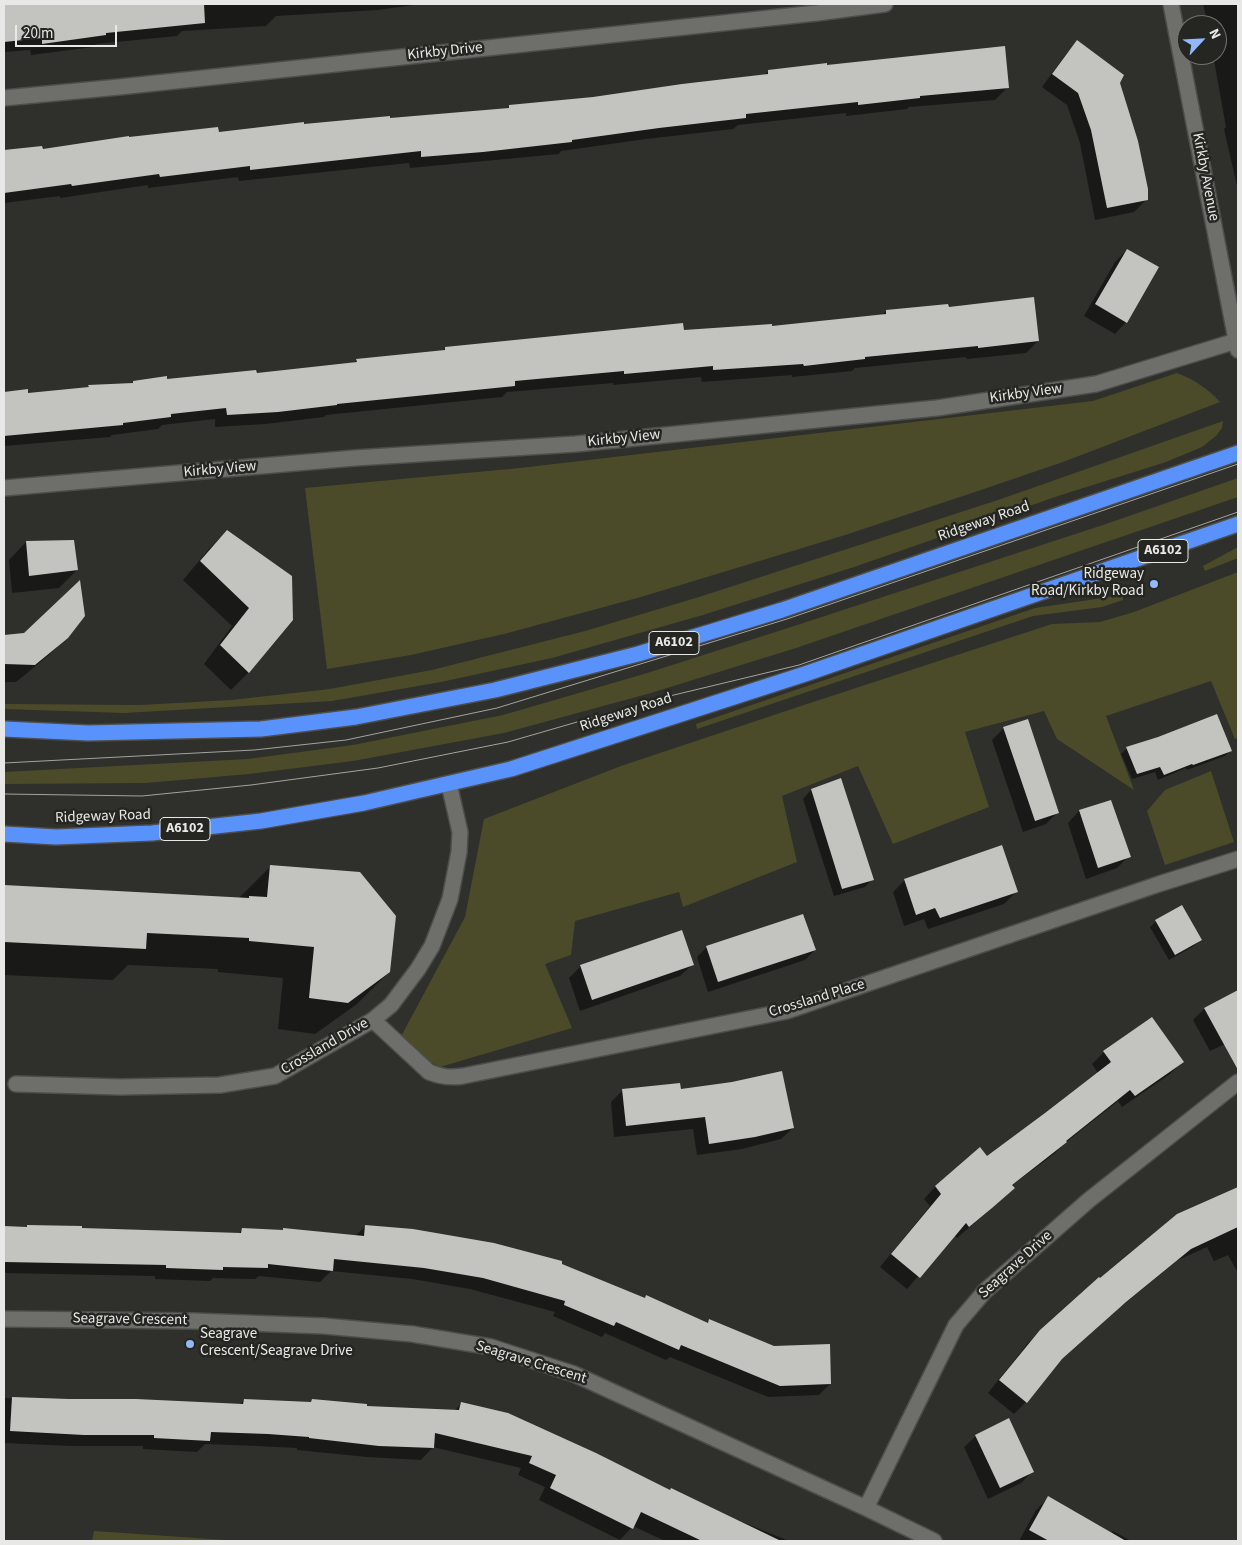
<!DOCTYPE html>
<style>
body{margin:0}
#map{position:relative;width:1242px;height:1545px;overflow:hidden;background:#2f2f2b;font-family:"Source Sans 3",sans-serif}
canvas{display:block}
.frame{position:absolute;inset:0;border:5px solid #e8e8e6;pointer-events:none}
.north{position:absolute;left:1177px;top:15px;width:50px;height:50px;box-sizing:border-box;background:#252521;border:1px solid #737370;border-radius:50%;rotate:65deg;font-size:14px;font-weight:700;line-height:20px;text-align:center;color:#e8e8e6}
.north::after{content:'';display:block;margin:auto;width:18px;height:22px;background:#91b8fd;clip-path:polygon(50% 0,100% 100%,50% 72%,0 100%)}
.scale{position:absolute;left:15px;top:25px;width:102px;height:22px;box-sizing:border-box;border:2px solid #e8e8e6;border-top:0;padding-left:6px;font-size:15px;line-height:18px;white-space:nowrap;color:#e8e8e6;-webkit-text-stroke:4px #252521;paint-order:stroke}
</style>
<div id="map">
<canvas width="1242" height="1545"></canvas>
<div class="frame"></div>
<div class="north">N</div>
<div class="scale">20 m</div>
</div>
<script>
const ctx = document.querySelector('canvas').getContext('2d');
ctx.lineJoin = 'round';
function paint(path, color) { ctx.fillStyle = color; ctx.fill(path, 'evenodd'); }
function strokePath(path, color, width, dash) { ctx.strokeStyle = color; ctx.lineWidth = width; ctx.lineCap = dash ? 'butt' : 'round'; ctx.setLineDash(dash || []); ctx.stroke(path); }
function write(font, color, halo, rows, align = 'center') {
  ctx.font = font + ' "Source Sans 3",sans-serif'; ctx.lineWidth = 5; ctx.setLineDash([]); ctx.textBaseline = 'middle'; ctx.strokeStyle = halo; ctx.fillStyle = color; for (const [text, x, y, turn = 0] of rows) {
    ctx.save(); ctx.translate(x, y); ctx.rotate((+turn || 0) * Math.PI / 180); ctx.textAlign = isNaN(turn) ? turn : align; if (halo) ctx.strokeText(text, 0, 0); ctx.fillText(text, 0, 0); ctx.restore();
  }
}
paint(new Path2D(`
 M1177,373C1195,380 1207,388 1220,402L1063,462L978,491L842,536L641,597L504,634L411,655L327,669L305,488L520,468L1093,401Z
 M1223,421L1222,428L1216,436L1202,447L1166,462L1058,496L854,567L703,615L552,658L441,682L332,701L124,713L4,709V704L141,705L231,700L330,689L432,670L585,631L699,597L1001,499Z
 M1238,478V497L796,648L651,693L504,733L353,761L249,774L146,783L4,784V772L248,759L353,745L503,715L644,674L788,628L1106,524Z
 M1238,547V558L1205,571L1203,566Z
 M1238,572V738L1235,739L1211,681L1106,716L1134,790L1057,739L1044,711L965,732L989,807L893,844L858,766L782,796L797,862L683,907L679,892L575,921L571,955L545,964L572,1028L440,1067L397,1044L465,917L484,819L621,766L813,702L1052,624L1100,622L1134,612Z
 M1123,595V600L1102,607L1033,616L697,729L696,724L1035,608Z
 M1211,771L1234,842L1165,865L1147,811L1165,790Z
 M94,1531L240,1541H92Z`), '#4c4b29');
paint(new Path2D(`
 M11,4L12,8L47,4H422L377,10L276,16L266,26L182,31L177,36L96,44L93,47L31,55L30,50L4,52V5Z
 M1203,4H1238V186H1237L1224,129L1226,127L1213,55H1217V25H1208Z
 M1078,42L1119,82L1146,200L1134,212L1095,220L1080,143L1067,105L1042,87L1066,54Z
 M826,67L1007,88L995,100L909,107L907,109L846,116V113L738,125L733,129L646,139L561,151L559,154L410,168L409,163L239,181L238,177L148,188V185L60,198V196L4,203V152L41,147V150L303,125L507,109L510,106L593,98L763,76L769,71Z
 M1127,250L1126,322L1115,334L1084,316L1115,262Z
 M947,309L1038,341L1026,353L967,359L966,357L855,368L852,371L792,377V375L702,382L701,377L613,385V383L507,392L502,397L326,415L324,417L265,424L215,427V419L162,425L158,429L112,435L110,437L4,446V393L27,391V394L87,388L89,387L131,384L133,382L255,374L353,363L357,360L442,352L445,348L771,327L882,315L886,311Z
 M227,531L292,620L248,673L231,690L204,664L232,626L183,580L209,549Z
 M26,542L77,570L59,588L12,593L9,560Z
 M79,583L67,637L49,655L16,682H4V654Z
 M1004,728L1058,812L1046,824L1023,832L992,740Z
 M1127,748L1230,751L1225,756L1187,770L1186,768L1158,780L1155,772L1132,779L1121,754Z
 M840,780L873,879L865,887L834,896L803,799L811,790Z
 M1111,801L1129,856L1117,868L1086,879L1068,823L1079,811Z
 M270,867L389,972L357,1004L315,1034L278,1029L283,978L218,972V969L128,965L113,980L4,975V886L238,899Z
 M905,880L1016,892L1004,904L928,929L924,919L904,926L893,892Z
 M1156,921L1200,940L1194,946L1169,960L1150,927Z
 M707,947L815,950L805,960L708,992L697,957Z
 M692,965L680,976L580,1011L569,978L581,966Z
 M1238,990V1038L1210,1051L1193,1020L1204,1009Z
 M1104,1052L1182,1062L1170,1074L1122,1107L1118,1101L1065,1143L1054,1154L1011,1186L1013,1188L1001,1200L957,1238L954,1235L907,1289L880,1267L930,1206L924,1199L935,1187L980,1149L987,1158L1098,1073L1092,1064Z
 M623,1090L680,1091L793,1128L781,1139L742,1149L697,1155L693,1129L614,1137L611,1102Z
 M1238,1189V1273L1228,1255L1214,1261L1207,1247L1178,1260L1112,1314L1058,1363L1026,1402L1014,1414L988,1393L1028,1343L1041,1331L1178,1216Z
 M366,1226L560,1264L707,1324L710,1321L830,1384L819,1395L768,1397L670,1357L666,1360L605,1333L602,1337L553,1316L555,1312L470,1289L412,1279L331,1271L320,1282L259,1276L255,1279L213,1278L210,1281L155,1279V1276L4,1273V1227H81V1229L238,1234L242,1230L282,1231L284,1229L355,1236Z
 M4,1398L239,1405L244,1400L309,1403L312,1401L366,1407L454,1411L462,1403L733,1520L735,1519L789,1541H665L633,1526L620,1540L539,1500L545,1487L518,1475L521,1468L433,1447L421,1460L367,1457L297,1450V1448L256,1446L205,1444L197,1452L143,1449V1446H71L4,1443Z
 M976,1436L1033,1471L1021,1483L988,1499L964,1447Z
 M1048,1498L1110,1534L1113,1531L1131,1541H1019L1036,1510Z`), '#0007');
paint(new Path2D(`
 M4,4H204L205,23L106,33V35L42,44V38L4,42Z
 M1077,40L1124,75L1120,83L1138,141L1148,189V200L1107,208L1091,130L1078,93L1052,74Z
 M1005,46L1009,88L920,96V98L858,105V102L746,114V118L659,128L572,140V142L483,152L421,157V151L250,170V166L160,177L159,174L72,186L71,184L4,193V150L42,146L43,149L129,136V137L218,127L219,132L304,122V124L390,116V118L509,108V105L593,97L682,84L768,74V70L827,63V65Z
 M1127,249L1159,267L1127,323L1095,304Z
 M1034,297L1039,341L978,348V346L865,357V359L804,366L803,364L713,370V366L624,374V371L515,381V386L337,404V405L278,412L227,415L226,408L171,414V417L123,423V425L4,436V392L28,389V393L89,387L88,385L133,383V381L167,376V379L256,370L257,373L357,362L356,359L445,350V347L683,323L684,330L772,324V326L886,314V310L948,304L949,307Z
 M227,530L292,576L293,620L249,673L220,645L249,608L200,561Z
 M74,540L78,570L29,576L26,541Z
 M80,580L85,616L68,638L35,665L4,664V635L24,633Z
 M1217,714L1232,751L1193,765L1192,764L1164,775L1160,767L1137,774L1126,747L1158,737Z
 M1028,719L1059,813L1035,821L1003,727Z
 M841,778L874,880L842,889L811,789Z
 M1111,800L1131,857L1098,868L1079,810Z
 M1002,845L1018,892L940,918L935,908L916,915L904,879Z
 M270,865L360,872L396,916L390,972L348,1003L309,998L314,947L249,941V938L147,933L146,949L4,942V885L249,898V896L267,897Z
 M1182,905L1202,940L1175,955L1155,920Z
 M803,914L816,950L718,982L706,946Z
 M682,930L694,965L592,1000L580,965Z
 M1238,990V1070L1204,1008Z
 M1152,1017L1184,1062L1135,1096L1130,1090L1066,1141L1067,1142L1012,1185L1015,1188L992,1208L969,1227L966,1223L920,1278L891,1254L941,1194L935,1186L980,1147L987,1156L1045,1113L1111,1062L1103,1051Z
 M782,1071L794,1128L755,1137L709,1144L705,1117L626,1126L622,1089L680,1083L681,1089L732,1082Z
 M1238,1187V1227L1191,1249L1126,1302L1062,1359L1027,1403L999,1380L1040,1330L1099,1277L1100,1278L1177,1214Z
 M27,1225L82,1226V1228L241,1233L242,1228L283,1230V1228L364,1236L365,1225L413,1229L494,1243L562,1261V1264L645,1298L646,1295L708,1323L709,1319L774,1346L830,1344L831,1384L780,1386L681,1345L679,1350L616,1322L614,1326L564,1305L565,1301L483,1278L424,1268L334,1259L333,1271L268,1264V1268L223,1267V1270L166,1268V1265L4,1262V1226L27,1227Z
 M12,1397L69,1399H136L243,1404L244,1399L311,1402L312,1399L367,1404V1406L459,1410L461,1402L508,1413L596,1453L670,1490L671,1488L781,1541H702L641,1512L633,1529L550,1488L556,1475L529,1463L532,1456L435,1433L434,1448L379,1446L309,1438V1437L268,1434L211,1432L210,1441L154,1438V1435H84L10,1431Z
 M1009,1418L1034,1472L1000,1488L975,1435Z
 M1048,1496L1126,1541H1049L1029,1530Z`), '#c3c3bf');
const minor = new Path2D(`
 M1171,4L1238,350
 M4,98L119,87L817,13L885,4
 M4,488L355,458L576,444L937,408L1096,384L1236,341
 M373,1020L429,1072C441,1077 450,1078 463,1076L787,1011L1159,884L1238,859
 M16,1084L120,1087L220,1085L275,1076L373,1020L391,1005L418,969L432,946L450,899L459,852L460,832L449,784
 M4,1319L194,1321L324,1326L412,1334L491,1347L574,1374L866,1508L934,1541
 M866,1508L956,1325L985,1291L1089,1200L1238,1082`);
const highway = new Path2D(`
 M4,729L88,733L261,729L356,717L495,690L638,654L782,610L1238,453
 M4,834L56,837L152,833L261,821L364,803L511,769L805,674L1238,524`);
strokePath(minor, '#4d4d4b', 18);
strokePath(highway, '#4d4d4b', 18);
strokePath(minor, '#6e6e6a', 15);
strokePath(highway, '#5992fb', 15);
strokePath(new Path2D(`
 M4,763L254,750L346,740L497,708L787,619L1238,464
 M4,794L142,796L251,785L378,768L508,742L653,700L799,665L1238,512`), '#a3a3a0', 1);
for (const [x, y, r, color] of [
 [1154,584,5,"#91b8fd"],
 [190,1344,5,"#91b8fd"]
]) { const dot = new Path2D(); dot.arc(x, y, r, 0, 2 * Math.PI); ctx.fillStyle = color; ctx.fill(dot); strokePath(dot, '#252521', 2); }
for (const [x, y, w] of [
 [1163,551,50],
 [674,643,50],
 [185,829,50]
]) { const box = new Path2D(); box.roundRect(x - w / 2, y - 11.5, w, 23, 4); ctx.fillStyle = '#252521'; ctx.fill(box); strokePath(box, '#e8e8e6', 1); }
write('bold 14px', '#e8e8e6', null, [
 ["A6102",1163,551],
 ["A6102",674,643],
 ["A6102",185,829]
]);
write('15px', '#e8e8e6', '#252521', [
 ["Kirkby Drive",445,52,-6],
 ["Kirkby Avenue",1205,177,79],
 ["Kirkby View",1026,394,-8],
 ["Kirkby View",624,439,-6],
 ["Kirkby View",220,470,-5],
 ["Ridgeway Road",984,522,-19],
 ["Ridgeway Road",626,713,-18],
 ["Ridgeway Road",103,817,-2],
 ["Crossland Place",817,999,-17],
 ["Crossland Drive",325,1047,-30],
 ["Seagrave Drive",1016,1265,-42],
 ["Seagrave Crescent",130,1320,1],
 ["Seagrave Crescent",531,1363,17]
]);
write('15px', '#e8e8e6', '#252521', [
 ["Ridgeway",1144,575],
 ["Road/Kirkby Road",1144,592],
 ["Seagrave",200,1335,"left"],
 ["Crescent/Seagrave Drive",200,1352,"left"]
], 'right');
</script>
